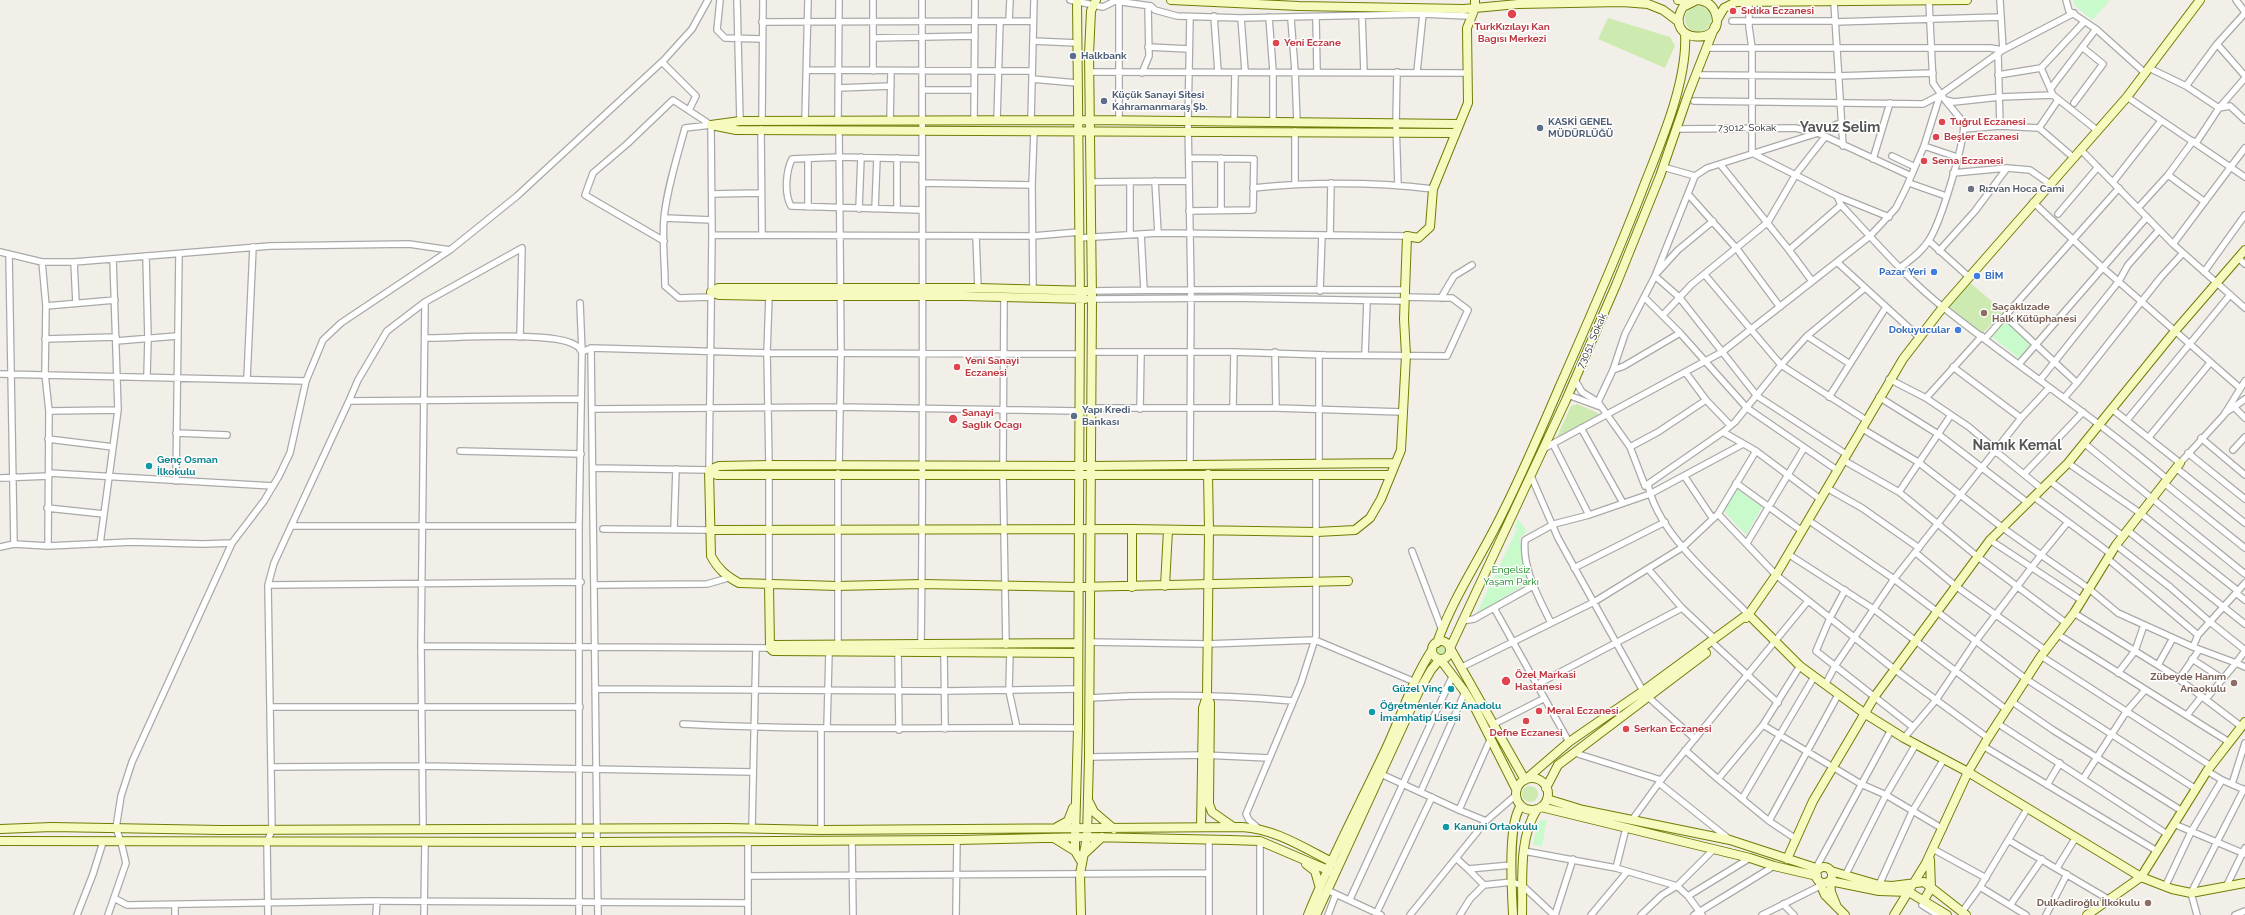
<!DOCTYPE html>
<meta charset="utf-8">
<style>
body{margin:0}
canvas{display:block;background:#f2efe9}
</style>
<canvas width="2245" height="915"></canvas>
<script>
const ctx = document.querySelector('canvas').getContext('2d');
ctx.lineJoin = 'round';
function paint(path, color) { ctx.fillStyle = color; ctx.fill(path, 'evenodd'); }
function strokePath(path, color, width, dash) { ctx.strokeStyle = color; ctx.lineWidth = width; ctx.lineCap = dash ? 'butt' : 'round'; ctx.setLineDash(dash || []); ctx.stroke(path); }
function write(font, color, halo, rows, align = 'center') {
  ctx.font = font + ' Raleway,sans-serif'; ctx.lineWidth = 3; ctx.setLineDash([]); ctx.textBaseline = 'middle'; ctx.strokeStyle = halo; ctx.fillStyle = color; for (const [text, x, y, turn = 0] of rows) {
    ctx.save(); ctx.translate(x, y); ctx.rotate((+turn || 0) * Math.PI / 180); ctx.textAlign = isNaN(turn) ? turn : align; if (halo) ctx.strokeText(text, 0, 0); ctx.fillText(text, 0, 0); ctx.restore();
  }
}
paint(new Path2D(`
 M1685 19a13 13 0 1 1 26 0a13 13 0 1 1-26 0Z
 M1608,18L1670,37L1675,46L1665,68L1598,39Z
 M1969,282L2001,309V314L1982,334L1948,306Z
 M1577,404L1598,413V415L1557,437L1571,406Z
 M1436.5 651a4.5 4.5 0 1 1 9 0a4.5 4.5 0 1 1-9 0Z
 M1522 794a8 8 0 1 1 16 0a8 8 0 1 1-16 0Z`), '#cdebb0');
paint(new Path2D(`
 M2073,0H2108L2109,2L2092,20L2075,6Z
 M2005,320L2032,344L2019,358L1991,336Z
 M1737,489L1762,507L1746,535L1724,511Z
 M1518,519L1527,531L1520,538L1523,564L1527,583L1476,615L1517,529L1515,526Z
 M1541,820H1547L1542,846L1533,845L1537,825Z`), '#c8facc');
const street = new Path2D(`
 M720,0L717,30L725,38L762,39
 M737,0L740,121
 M1070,0L1103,7L1115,1L1151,6L1155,10L1177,16L1241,18L1423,14L1467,16
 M2066,0L2069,11L2096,29L2145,73
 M2236,0L2245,12
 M1749,2V27L1752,48V153L1837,196L1889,217
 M1834,2L1843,146
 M1929,2L1933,83L1945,100L1954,102L2000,97L2053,95
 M1214,16L1218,72
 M1362,16L1364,72
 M1190,17L1188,121L1191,289L1190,464
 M1269,17L1273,71V122
 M1241,18L1245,71
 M1316,18L1317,71
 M1291,19L1295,71L1297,122
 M1009,21L1010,0
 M1732,21H1834
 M762,22L1033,21
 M1834,22L2000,17
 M873,38L975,36
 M1033,41L1077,43
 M2217,44L2245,76
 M1148,47L1189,49
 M1707,48H1990L2003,50L2000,0
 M1998,54L2000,126
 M662,62L696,96L689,110
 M2041,68L2053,95L2098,131
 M2149,68L2186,86L2219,108L2230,106L2245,120
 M807,70L1032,71
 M873,71V0
 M1089,72L1467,73
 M1397,72L1396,123L1398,185
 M1417,72L1423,14
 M1142,73L1149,56L1148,6
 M1702,75L1837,76L1933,73
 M1998,75L2041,68L2084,22
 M1032,79L1077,83
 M2186,86L2217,44L2245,13
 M838,88L891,86
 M2051,88L2096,29
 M922,90H974
 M2127,97L2245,177
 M1694,101L1923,104L1940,95L2003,50L2074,13
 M2074,103L2103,64L2082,47
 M997,120L1000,21
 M1031,120L1034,0
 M1119,120V1
 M762,121L763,0
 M805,121L808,0
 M838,121L839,0
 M890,121L891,71
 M974,121L975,0
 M1234,122L1235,73
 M2039,128L2058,100
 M761,129L762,234
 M1677,129L1795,128L1818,133L1911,176
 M1964,129L2000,126L2039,128L2074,158
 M1295,131V184
 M2196,143L2219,108L2245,78
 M1924,146L1957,157
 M2081,150L2173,244L2245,308
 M1892,156L1915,167
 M897,158V209
 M1873,159L1890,103
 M1720,164L1789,250L1812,281
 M1663,167L1695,176
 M1953,173L2007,168L2030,170L2050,184
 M2168,175L2205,202
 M1155,181L1158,233
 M1090,182L1189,181
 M1130,182V234
 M2113,182L2161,121
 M922,183L1032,185
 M1909,183L1946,196
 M1253,188C1313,182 1373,182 1433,189
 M712,194L760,193
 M1688,194L1737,249L1780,307
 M1837,196L1841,205C1874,240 1906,278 1944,308C2017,366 2096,418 2167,479
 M2033,202L2102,267L2240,388
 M808,207V159
 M2138,208L2168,175L2193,141
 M859,209L861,157
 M875,209L877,158
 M921,210L791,206C784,194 786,171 792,159L840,157L922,159
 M1221,210V158
 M1189,211L1253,210L1254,159L1190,158
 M2058,214L2098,167
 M664,218L712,220
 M1141,234L1144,290
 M712,235L1033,236L1079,232
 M1330,235L1331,183
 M976,236L978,288
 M1079,238L1158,233L1407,236
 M664,241L585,195L593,173L627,144L673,100L711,125
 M1929,241L1969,277
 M2173,244L2245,148
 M1789,250L1841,205
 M1939,251L1975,211L2007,168
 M0,252L42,262H74L270,246L409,244L450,250
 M9,254L14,544
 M146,256L148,339L147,376
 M2238,258L2245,264
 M42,262L46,306L45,374L49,411L48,546
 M74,262L76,303
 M1837,262L1919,337
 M1900,268C1910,260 1922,252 1929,240C1941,222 1964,145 1964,123L1945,100
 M2204,272L2245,215
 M1657,273L1678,250L1713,221
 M1705,275L1781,365L1866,420
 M1655,276L1679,297L1757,396L1846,454
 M1033,289L1032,185L1034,131
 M1091,291C1196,289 1300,290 1405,290
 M1320,291L1322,235
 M710,297L679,298L665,286C665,264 662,241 664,218C667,188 677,158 685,128L711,125
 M1644,297L1680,333L1747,408L1837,470
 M1441,298L1454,276L1472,265
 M1092,299L1231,298L1404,301
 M46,306L115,300
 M1663,315L1691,285L1768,222L1796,174L1825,137
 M2005,316L2119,188
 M1807,336L1850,364
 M426,338C454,338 555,331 575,345C578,346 580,349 581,351
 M45,339L116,337
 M1985,339L2005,316L2077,383L2064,398
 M116,341L177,336
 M591,348L598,915
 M582,352L591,348L767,353L1079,354
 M1092,352H1234L1326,355L1447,356L1468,310L1452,298L1404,297
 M1275,352L1276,408
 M1319,355V464
 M1365,355L1367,301
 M2019,364L2147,217
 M1953,367L2021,418L2049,388
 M1613,370L1624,366L1680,333
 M1686,373L1706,400L1730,425
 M0,374L306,381
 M247,379L253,247
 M1889,379L1926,398L1982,336
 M1575,380L1582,392L1598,402L1630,447L1645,486L1648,484C1657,533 1714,579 1748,614
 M2040,380L2119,281L2128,265L2159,230
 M2077,383L2161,277L2183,253
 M1568,395L1601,407
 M1829,397L1886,307
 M1879,397L1938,434L2028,503
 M1926,398L1969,427L1995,449
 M349,401L358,380L387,331L425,302L522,248L520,337
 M1598,402L1613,370L1625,334L1655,276L1695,176L1707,168L1818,133L1840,123
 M2234,407L2245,399
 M1091,408H1276L1402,412
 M1233,408L1234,352
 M593,409L839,407L1078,411
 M1140,409L1141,353
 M2112,409L2180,463L2224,415L2245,381
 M49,411L118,410
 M2225,413L2234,407L2245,418
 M1951,415L1899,492L1978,557L2066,623
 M2127,420L2230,295
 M1581,428L1623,503
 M1861,428L1918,462L2003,528L2041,555L2068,522L2034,497
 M1723,432L1756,451L1820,499
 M176,433L227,435
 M2149,437L2210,363
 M2201,438L2245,475
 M48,439L113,447
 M1553,444L1589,515
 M2085,444L2245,574
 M1630,447L1658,432L1706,400
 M1543,449L1722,352L1870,236L1896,208L1906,188L1924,146L1940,95
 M2233,450L2245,437
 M460,451L581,454
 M1993,452L1999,454L2042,489
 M2188,453L2245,499
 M1843,460L1899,492
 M2068,463L2140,513L2238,591
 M769,465L767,353L769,296
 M839,466L841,353L839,130
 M1003,466L1004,297
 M593,468L709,470L712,235L711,125
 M2176,468L2245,523
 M49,473L273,486
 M1003,474L1006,645
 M2024,474L2083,412
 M1531,476L1558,538L1643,691
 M1685,477L1713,519
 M0,478L49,476
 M176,481L179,254
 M2050,481L2123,536
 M1736,483L1802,531
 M2164,483L2245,548
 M1648,484L1723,432L1735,422L1781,365L1807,336L1865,288
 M1827,488L1862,508L1919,548
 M47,508L104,514
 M1718,514L1776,575L1894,669L1988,738
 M1808,520L1894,579L2026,679L2196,789
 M2068,522L2111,554
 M291,526H579
 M603,529L709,530
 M674,529L676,469
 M2127,530L2245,624
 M1990,540L2081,600
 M1747,543L1804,448
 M100,544L118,410L113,259
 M2116,545L2170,587L2210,622L2245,650
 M0,547L14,544L48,546L132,542L203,544L232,543
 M1412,551L1442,630
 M1916,553L1957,587L2045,650
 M1788,554L1875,610L2007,710
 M2108,559L2198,635
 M1574,568L1665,522
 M1649,570L1682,608L1715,639
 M2245,583L2236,593L2245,600
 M769,584V474
 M268,585L581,582
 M595,585L707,584L728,578
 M1845,590L1830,618L1816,651L1913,727
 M1494,608L1569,742
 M2074,613L2172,674L2242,727
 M1462,621L1474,619L1533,586
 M1551,623C1539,598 1522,569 1525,540L1554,524L1589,515L1650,494L1743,444
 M2057,634L2229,742
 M1089,642L1207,644L1315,640L1415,682
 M921,644C924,429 922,215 922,0
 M1715,645L1778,703
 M421,646L770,648
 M2193,647L2236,663L2245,651
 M898,651L899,730
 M944,652L945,729
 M1010,652L1009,691L1017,728
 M2041,656L2211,766
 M2192,659L2223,679
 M2158,665L2173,638
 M1462,667L1594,602L1683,547L1718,514L1756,451
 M2118,673L2135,651L2144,625
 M2179,679L2199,650
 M1536,685L1682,608
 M1825,685L1835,666L1894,579L2021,418
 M596,689L945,691L1078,689
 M2145,690L2126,712L2083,779L2167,834
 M1647,696L1695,739
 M1089,698C1156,694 1225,695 1293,701
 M2206,699L2236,663L2245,667
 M2011,701L2053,730L2182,811
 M270,707H580
 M2187,715L2202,696
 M1997,723L2083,779
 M683,724C815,731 946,727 1078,728
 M1494,724L1543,699
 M1763,725L1800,666
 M821,728V830
 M827,728L829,652L838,644V473
 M1904,738L1936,700L1975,642L2041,555L2088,588L2118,613L2193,647L2198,635L2236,593
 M1983,746L2157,851
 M1685,750L1718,779
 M1575,753L1661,780
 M1089,757L1203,755L1269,758
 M271,767L422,766L753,772
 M2207,771L2222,780L2245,790
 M1381,774L1459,810
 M1659,783L1729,839
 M2232,784L2245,743
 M2047,785L2060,763
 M1421,791L1465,692
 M1742,799L1814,677
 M1632,820L1661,780L1808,601
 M1486,821L1459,810L1490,740
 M1769,821L1718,779L1763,725L1861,784L1886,795L1943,829
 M2174,824L2245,854
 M752,828L756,648
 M1258,828L1249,820L1246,814L1301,683L1316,636V475
 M423,829L421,646L425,302
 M1796,839L1769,821L1838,695
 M852,840L853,915
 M2008,840L2108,899
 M748,842V915
 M1933,849L1986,878
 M1524,851L1616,868L1677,886L1688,896L1702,915
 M1512,865L1468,869L1456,858L1486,821L1516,795
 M1616,868L1626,828
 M1816,868L1891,730
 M2057,868L2076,837
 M1468,869L1484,885
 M1846,874L1886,795L1916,744
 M748,876L1209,873
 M1879,885L1912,812L1944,759
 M1980,887L2026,915
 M2165,887L2191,832L2222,780
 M2226,887L2245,848
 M1327,890L1381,915
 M1688,896L1750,858
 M114,898L127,905L370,901L748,903
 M1350,899L1453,675
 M1924,900L1922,905L1938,915
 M1783,904L1794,915
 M2011,904L2042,859
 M175,905V915
 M1377,912L1432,797
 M1962,912L1980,887L2027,809
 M77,915L93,874L103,842
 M108,915L126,863L121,842L116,828L121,796L132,762L232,543L264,501L279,476L290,453L306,381L323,340L341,323L450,250L517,196L664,60L692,29L708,0
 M268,915L267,842L272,830L268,585L274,563L349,401L581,399
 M376,915L377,901
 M424,915L425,842
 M579,915V526L582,352L580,303
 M956,915L957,840
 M1209,915V839
 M1260,915V841
 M1328,915L1336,894
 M1410,915L1456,858
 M1460,915L1470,899L1484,885L1512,882L1523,886L1554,915
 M1555,915L1573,859
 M1591,915L1627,872
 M1641,915L1662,895L1677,886L1714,849
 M1694,915L1774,866
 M1762,915L1820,886
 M2046,915L2067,874
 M2197,915L2191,893L2244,789
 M2235,915L2245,911`);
const secondary = new Path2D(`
 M1077,0L1080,299L1078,728L1075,837V851L1081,861
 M1171,0L1299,6L1464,9L1518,4L1622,2L1648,4L1663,10L1679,22
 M1678,0L1692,1
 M1697,0L1683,7C1661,44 1729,47 1715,12C1712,4 1706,1 1698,0
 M1717,20L1724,8L1736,2L1967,0
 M1715,26L1688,95L1660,176L1616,285L1566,400L1450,648L1525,780L1569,742L1643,691L1748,614
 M711,125L740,121L1089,120L1459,124
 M711,125L736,130L1455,133
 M711,292L718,288H978L1091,291
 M711,292L719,295L769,296H963L1085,299
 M709,470L711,556C718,569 726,576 739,583L837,586L922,584L1078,587L1348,581
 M709,470L719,466L769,465L1090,466L1395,463
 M709,470L717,475H1390
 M1132,529V587
 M709,530L1132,529L1317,532L1355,530L1370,518L1381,499L1401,450L1406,355L1404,319L1407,236L1418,238L1430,227L1433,189L1468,103L1467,28L1475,8V0
 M769,584L770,648
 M1165,586L1168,530
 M1748,614L1800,666L1864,713L1904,738L1968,772L2141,877L2207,771L2245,722
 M1746,618L1776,575L1903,359L1943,307L2127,97L2200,0
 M1432 650a9 9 0 1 1 18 0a9 9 0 1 1-18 0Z
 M1437,643C1453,597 1482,556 1503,512C1523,472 1541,430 1559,388C1589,320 1619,252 1645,183C1662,140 1688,79 1685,33
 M770,648L774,645L1078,643
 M770,648L773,651L1078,653
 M1207,696L1210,703L1209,804L1212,812L1232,826
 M1516 794a16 16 0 1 1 32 0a16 16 0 1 1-32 0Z
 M1546,788L1558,765L1706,653
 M1547,799L1583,810L1730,840L1819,869
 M1089,802L1094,812L1114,829
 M1541,807L1750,858L1774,866L1817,876
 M1057,827L1068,821L1073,808
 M1201,827L1203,708L1207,696L1209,530L1208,474
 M0,829L52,827L221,830L727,828L821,830L1242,827C1277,829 1307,850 1338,865
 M1054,838L1075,851
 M0,841L599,842L957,840L1087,837L1230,840L1260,841L1335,873
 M1085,853L1102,837
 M1787,859L1813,801L1875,696L1990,540L2068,463L2175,331L2245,250
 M1306,864L1315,871L1319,885
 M1816 875a8 8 0 1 1 16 0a8 8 0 1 1-16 0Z
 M1831,871L1879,885L1892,886L1924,882L1966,915
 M1819,881L1825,895L1845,915
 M1924,900L1931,888L1930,860
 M1837,907L1831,892L1830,881L1879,891L1909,892L1947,915
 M1081,915L1080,874L1087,837L1089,757L1092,299L1089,54L1091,11L1096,0
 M1308,915C1330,860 1358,808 1383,755C1400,720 1411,682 1432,650
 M1316,915L1419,691L1431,670L1440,659L1465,692L1476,710L1516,789
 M1513,915C1512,892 1507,823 1521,806
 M1522,915C1523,882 1518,839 1537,809
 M1894,915L1926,863L1968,772L1988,738L2041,656L2074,613L2116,545L2180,463
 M2087,915L2141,877L2172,889L2191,893L2245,883`);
strokePath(street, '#a9a9a9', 8);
strokePath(secondary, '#707d05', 10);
strokePath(street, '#fff', 5.5);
strokePath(secondary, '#f7fabf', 8);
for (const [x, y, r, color] of [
 [1733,11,4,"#e0444e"],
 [1512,14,5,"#e0444e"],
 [1276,43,4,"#e0444e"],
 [1073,56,4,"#5c6f8a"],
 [1104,101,4,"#5c6f8a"],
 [1942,122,4,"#e0444e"],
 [1540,128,4,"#5c6f8a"],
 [1936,137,4,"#e0444e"],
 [1924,161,4,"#e0444e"],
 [1971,189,4,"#6b7280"],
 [1934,272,4,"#3f7fe0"],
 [1977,276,4,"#3f7fe0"],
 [1984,313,4,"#8d6e63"],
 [1958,330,4,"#3f7fe0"],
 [957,367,4,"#e0444e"],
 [1074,416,4,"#5c6f8a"],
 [953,419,5,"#e0444e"],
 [149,466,4,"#0f9aa8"],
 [1506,681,5,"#e0444e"],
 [2234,683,4,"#8d6e63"],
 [1451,689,4,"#0f9aa8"],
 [1539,711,4,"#e0444e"],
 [1372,712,4,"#0f9aa8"],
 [1526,721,4,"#e0444e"],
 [1626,729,4,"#e0444e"],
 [1446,827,4,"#0f9aa8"],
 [2148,903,4,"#8d6e63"]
]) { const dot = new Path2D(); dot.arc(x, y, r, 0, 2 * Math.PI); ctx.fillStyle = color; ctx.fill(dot); strokePath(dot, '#fff', 1.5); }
write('bold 10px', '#be3a42', '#fff', [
 ["Sıdıka Eczanesi",1741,11],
 ["TurkKızılayı Kan",1512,27,"center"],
 ["Bagısı Merkezi",1512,39,"center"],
 ["Yeni Eczane",1284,43],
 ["Tuğrul Eczanesi",1950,122],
 ["Beşler Eczanesi",1944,137],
 ["Sema Eczanesi",1932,161],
 ["Yeni Sanayi",965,361],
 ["Eczanesi",965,373],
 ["Sanayi",962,413],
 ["Saglık Ocagı",962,425],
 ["Özel Markasi",1515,675],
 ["Hastanesi",1515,687],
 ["Meral Eczanesi",1547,711],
 ["Serkan Eczanesi",1634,729],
 ["Defne Eczanesi",1526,733,"center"]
], 'left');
write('bold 10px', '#4e5e75', '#fff', [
 ["Halkbank",1081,56],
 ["Küçük Sanayi Sitesi",1112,95],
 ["Kahramanmaraş Şb.",1112,107],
 ["KASKİ GENEL",1548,122],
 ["MÜDÜRLÜĞÜ",1548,134],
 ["Yapı Kredi",1082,410],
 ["Bankası",1082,422]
], 'left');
write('10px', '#222', '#fff', [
 ["73012. Sokak",1747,128],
 ["73051. Sokak",1592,341,-66]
]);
write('bold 10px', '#5b616d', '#fff', [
 ["Rızvan Hoca Cami",1979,189]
], 'left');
write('bold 10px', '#366cbe', '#fff', [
 ["Pazar Yeri",1926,272],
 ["BİM",1985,276,"left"],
 ["Dokuyucular",1950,330]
], 'right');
write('bold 10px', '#785e54', '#fff', [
 ["Saçaklızade",1992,307,"left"],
 ["Halk Kütüphanesi",1992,319,"left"],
 ["Zübeyde Hanım",2226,677],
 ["Anaokulu",2226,689],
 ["Dulkadiroğlu İlkokulu",2140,903]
], 'right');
write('bold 10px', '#0d838f', '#fff', [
 ["Genç Osman",157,460],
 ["İlkokulu",157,472],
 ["Güzel Vinç",1443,689,"right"],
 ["Öğretmenler Kız Anadolu",1380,706],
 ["İmamhatip Lisesi",1380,718],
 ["Kanuni Ortaokulu",1454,827]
], 'left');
write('10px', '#0c8416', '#fff', [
 ["Engelsiz",1511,570],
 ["Yaşam Parkı",1511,582]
]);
write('bold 14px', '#555', '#fff', [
 ["Yavuz Selim",1840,128],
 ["Namık Kemal",2017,446]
]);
</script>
